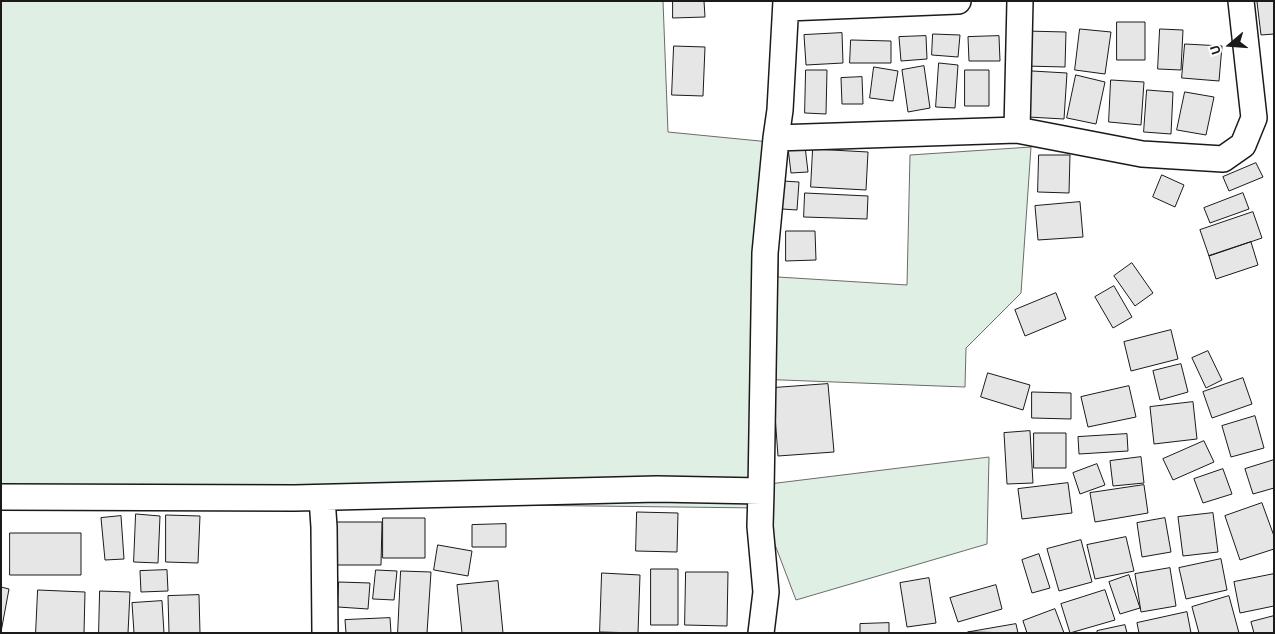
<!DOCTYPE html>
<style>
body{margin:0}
#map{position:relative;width:1275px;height:634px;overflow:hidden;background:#fff;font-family:"Alegreya Sans",sans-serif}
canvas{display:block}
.frame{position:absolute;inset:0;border:2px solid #1a1a1a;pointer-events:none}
.north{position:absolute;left:1205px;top:20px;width:50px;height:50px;-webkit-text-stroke:4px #fff;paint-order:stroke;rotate:252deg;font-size:14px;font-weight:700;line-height:20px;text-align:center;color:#1a1a1a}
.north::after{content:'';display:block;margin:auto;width:18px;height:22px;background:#1a1a1a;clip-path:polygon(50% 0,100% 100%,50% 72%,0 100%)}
</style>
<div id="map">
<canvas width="1275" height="634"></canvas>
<div class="frame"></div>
<div class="north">U</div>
</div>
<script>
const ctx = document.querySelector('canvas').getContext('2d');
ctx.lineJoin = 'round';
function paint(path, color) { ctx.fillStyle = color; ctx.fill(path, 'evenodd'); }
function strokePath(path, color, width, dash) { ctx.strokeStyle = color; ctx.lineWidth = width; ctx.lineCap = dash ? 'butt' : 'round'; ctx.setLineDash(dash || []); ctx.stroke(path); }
const green = new Path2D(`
 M1,1H663L668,132L780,143L778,277L907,285L910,155L1031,147L1021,293L966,348L965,387L756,379L769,484L989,457L987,544L796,600L761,508L1,499Z`);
paint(green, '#e0efe3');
strokePath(green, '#6a6a6a', 1);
const building = new Path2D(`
 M673,1H704L705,17L673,18Z
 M1274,1V34L1261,35L1257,2Z
 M1117,22H1145V60H1117Z
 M1080,29L1111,32L1105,74L1075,70Z
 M1160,29L1183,30L1181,70L1158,69Z
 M1025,31L1066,32L1065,67L1024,66Z
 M842,33L843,63L806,65L804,35Z
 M933,34L960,35L958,57L932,55Z
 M926,36L927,59L901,61L899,37Z
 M999,36L1000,61H969L968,37Z
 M851,40L891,41V63H850Z
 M1185,44L1222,46L1219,81L1182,78Z
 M674,46L705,47L703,96L672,95Z
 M939,63L958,65L955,108L936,107Z
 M924,66L930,108L908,112L902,70Z
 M874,67L898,71L893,101L870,98Z
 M806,70H827L826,114L805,113Z
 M965,70H989V106H965Z
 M1032,71L1067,73L1064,119L1028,117Z
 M1076,75L1105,82L1096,124L1067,118Z
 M862,77L863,104H842L841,78Z
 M1111,80L1144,82L1141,125L1109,122Z
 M1147,90L1173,92L1171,134L1144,132Z
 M1185,92L1214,97L1206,135L1177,130Z
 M805,146L808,172L791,173L788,148Z
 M813,149L868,152L866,190L811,187Z
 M1039,155H1070L1069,193L1038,192Z
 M1256,163L1263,177L1229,191L1223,177Z
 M1162,175L1184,185L1175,207L1153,197Z
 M783,181L799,182L797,210L782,209Z
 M805,193L868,196L867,219L804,217Z
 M1243,193L1249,209L1210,223L1204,208Z
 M1080,202L1083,237L1038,240L1035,206Z
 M1253,212L1262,238L1209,256L1200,230Z
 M786,231H815L816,260L786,261Z
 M1251,242L1258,265L1216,279L1209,256Z
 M1132,263L1153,293L1135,306L1114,276Z
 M1114,286L1132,317L1113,328L1095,297Z
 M1056,293L1066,319L1025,336L1015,310Z
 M1171,330L1178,359L1131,371L1124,342Z
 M1208,351L1222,380L1206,388L1192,358Z
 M1181,364L1188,392L1160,400L1153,371Z
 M988,373L1030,385L1023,410L981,397Z
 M1243,378L1252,404L1212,418L1203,392Z
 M828,384L834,452L778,456L773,388Z
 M1129,386L1136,417L1088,427L1081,397Z
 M1032,392L1071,393V419L1032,418Z
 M1193,402L1197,439L1154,444L1150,407Z
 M1255,416L1264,448L1231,457L1222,426Z
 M1030,431L1033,483L1007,484L1004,433Z
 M1034,433H1066V468H1034Z
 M1127,434L1128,451L1079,454L1078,437Z
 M1204,441L1214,462L1173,480L1163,459Z
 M1141,457L1144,483L1113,486L1110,461Z
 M1274,460V488L1253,494L1245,469Z
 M1097,464L1105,485L1080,494L1073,473Z
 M1223,469L1232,494L1203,503L1194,479Z
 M1068,483L1072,513L1022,519L1018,489Z
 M1144,485L1148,513L1095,522L1090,493Z
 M1262,503L1274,536V549L1240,560L1225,516Z
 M637,512L678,513L677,552L636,551Z
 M1213,513L1218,552L1183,556L1178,517Z
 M136,514L160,516L158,563L134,562Z
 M166,515L200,516L198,563L166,562Z
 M121,516L124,559L105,560L101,518Z
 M383,518H425V558H383Z
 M1165,518L1171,552L1142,557L1137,523Z
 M336,522H382L381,565H336Z
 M506,524V547H472V525Z
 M10,533H81V575H10Z
 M1126,537L1134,571L1095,579L1087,545Z
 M1081,540L1092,582L1059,591L1047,549Z
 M438,545L472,551L468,576L434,570Z
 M1039,554L1050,588L1032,593L1022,560Z
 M1221,559L1227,590L1186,599L1179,568Z
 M1170,568L1176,606L1141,612L1135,574Z
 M651,569H678V625H651Z
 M167,570L168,591L141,592L140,571Z
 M376,570L397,571L394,600L373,599Z
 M401,571L431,572L427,633H398Z
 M686,572H728L727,626L685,625Z
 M602,573L640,575L638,633L600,632Z
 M1274,574V606L1240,613L1234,582Z
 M1129,575L1140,608L1120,614L1109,582Z
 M929,578L936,623L907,627L900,583Z
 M498,581L503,633H462L457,585Z
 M339,582L370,583L368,609L338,607Z
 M996,585L1002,609L958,622L950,598Z
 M1,587L9,589L1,632Z
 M38,590L85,592L84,633H36Z
 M1105,590L1115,620L1070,633L1061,604Z
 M100,591L130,592L128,633H99Z
 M199,595L200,633H169L168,596Z
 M1229,596L1239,633H1199L1192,607Z
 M162,601L164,633H134L132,603Z
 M1055,609L1064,633H1027L1023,621Z
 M1187,612L1191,633H1139L1137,623Z
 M1274,616V633H1254L1251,622Z
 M390,618L391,633H346L345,620Z
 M889,623V633H860V624Z
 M1016,624L1018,633L968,632Z
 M1125,625L1127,633H1097V631Z`);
paint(building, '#e6e6e6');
strokePath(building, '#1a1a1a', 1);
const street = new Path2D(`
 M786,1L780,110L776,138L1017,130L1142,154L1223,159L1243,145L1254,118L1241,1
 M787,8L958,1
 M1017,130L1020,1
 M761,491L765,253L776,138
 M1,497L295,498L657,489L761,491L760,526L766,592L761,633
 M322,498L324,527L325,633`);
strokePath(street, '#1a1a1a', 28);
strokePath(street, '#fff', 25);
</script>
